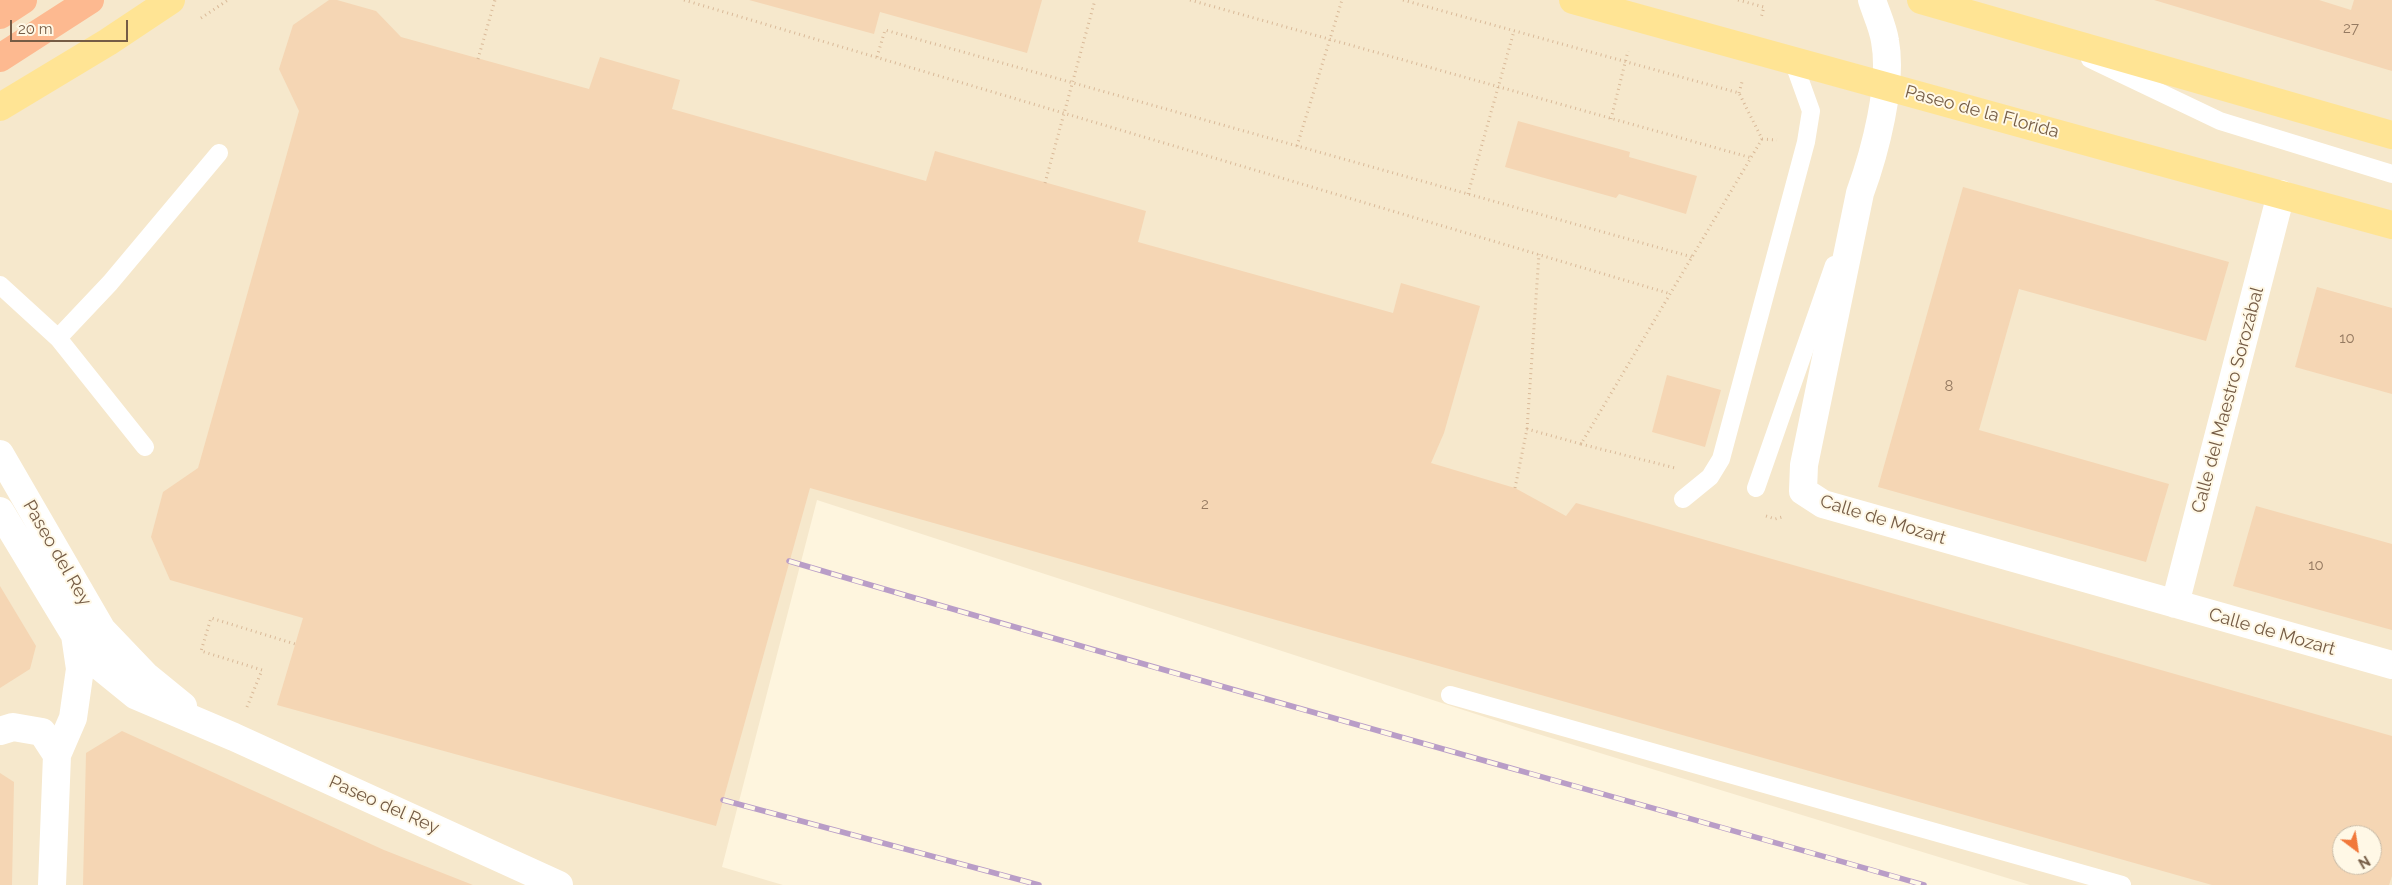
<!DOCTYPE html>
<meta charset="utf-8">
<style>
body{margin:0}
#map{position:relative;width:2392px;height:885px;overflow:hidden;background:#fef5de;font-family:Raleway,sans-serif}
canvas{display:block}
.north{position:absolute;left:2332px;top:825px;width:50px;height:50px;box-sizing:border-box;background:#fff8e6;border:1px solid #c8baa6;border-radius:50%;rotate:149deg;font-size:14px;font-weight:700;line-height:20px;text-align:center;color:#755c45}
.north::after{content:'';display:block;margin:auto;width:18px;height:22px;background:#f1783a;clip-path:polygon(50% 0,100% 100%,50% 72%,0 100%)}
.scale{position:absolute;left:10px;top:20px;width:118px;height:22px;box-sizing:border-box;border:2px solid #755c45;border-top:0;padding-left:6px;font-size:15px;line-height:18px;white-space:nowrap;color:#755c45;-webkit-text-stroke:4px #fff8e6;paint-order:stroke}
</style>
<div id="map">
<canvas width="2392" height="885"></canvas>
<div class="north">N</div>
<div class="scale">20 m</div>
</div>
<script>
const ctx = document.querySelector('canvas').getContext('2d');
ctx.lineJoin = 'round';
function paint(path, color) { ctx.fillStyle = color; ctx.fill(path, 'evenodd'); }
function strokePath(path, color, width, dash) { ctx.strokeStyle = color; ctx.lineWidth = width; ctx.lineCap = dash ? 'butt' : 'round'; ctx.setLineDash(dash || []); ctx.stroke(path); }
function write(font, color, halo, rows, align = 'center') {
  ctx.font = font + ' Raleway,sans-serif'; ctx.lineWidth = 4; ctx.setLineDash([]); ctx.textBaseline = 'middle'; ctx.strokeStyle = halo; ctx.fillStyle = color; for (const [text, x, y, turn = 0] of rows) {
    ctx.save(); ctx.translate(x, y); ctx.rotate((+turn || 0) * Math.PI / 180); ctx.textAlign = isNaN(turn) ? turn : align; if (halo) ctx.strokeText(text, 0, 0); ctx.fillText(text, 0, 0); ctx.restore();
  }
}
paint(new Path2D(`
 M0,0H2392V885H2030L1525,730L817,500L722,867L783,885H0ZM2342,835H2372V865H2342Z`), '#f6e8cc');
paint(new Path2D(`
 M329,0H337L376,11L401,37L589,89L600,57L680,80L672,109L926,181L935,151L1146,211L1138,242L1393,313L1401,283L1480,306L1444,433L1431,463L1515,488L1566,516L1576,503L2392,736V876L2389,885H2212L810,488L716,826L277,705L303,618L170,580L151,537L163,492L198,468L299,111L279,69L293,25ZM2342,835H2372V865H2342Z
 M749,0H1042L1027,53L880,12L874,34Z
 M2154,0H2319L2351,10L2354,0H2392V71Z
 M1518,121L1630,152L1629,157L1697,176L1686,214L1619,194L1616,198L1505,167Z
 M1963,187L2229,262L2206,341L2019,289L1979,430L2169,484L2146,562L1878,487Z
 M2317,287L2392,308V394L2295,367Z
 M1667,375L1721,390L1705,447L1652,432Z
 M2256,506L2392,544V630L2233,586Z
 M0,586L36,646L30,669L0,688Z
 M122,731L384,850L473,885H83L86,753Z
 M0,773L14,782L12,885H0Z`), '#f5d6b4');
strokePath(new Path2D(`
 M684,0L1671,294
 M1190,0L1752,158
 M1403,0L1739,93L1762,139L1777,140
 M1738,0L1764,7L1761,18
 M201,18L228,0
 M877,57L885,30L1692,257
 M478,59L495,0
 M1739,93L1742,82
 M1611,119L1628,51
 M1297,146L1342,0
 M1045,183L1095,0
 M1468,194L1514,31
 M1527,429L1539,254
 M1581,444L1675,468
 M1515,488L1527,429L1581,444L1762,139
 M1766,516L1775,519L1782,517
 M247,707L262,670L201,651L211,618L295,644`), '#d9b998', 3, [1, 4]);
strokePath(new Path2D(`
 M2090,59L2220,121L2392,174
 M0,285L58,338L145,447
 M58,338L110,283L219,153
 M1756,488L1834,265
 M1683,499L1710,477L1721,459L1806,142L1811,111L1793,61
 M1450,695L2122,885`), '#fff', 18);
strokePath(new Path2D(`
 M1872,0C1876,13 1883,27 1885,41C1893,84 1875,152 1860,193L1804,465L1803,491L1823,504L2392,665
 M0,454L102,630L145,675L183,706
 M0,511L75,635L103,669L135,695L234,737L559,885
 M2175,604L2281,194
 M0,731L13,727L42,732L57,755
 M52,885L57,755L73,718L80,669L75,635`), '#fff', 28);
strokePath(new Path2D(`
 M1573,0C1845,77 2119,150 2392,225
 M1921,0L2392,135
 M0,107L108,42L171,0`), '#ffe494', 28);
strokePath(new Path2D(`
 M0,15L23,0
 M0,58L90,0`), '#fdb990', 28);
const rail = new Path2D(`
 M789,561C1166,673 1546,777 1924,885
 M723,800L1039,885`);
strokePath(rail, '#b99dc7', 5.5);
strokePath(rail, '#fff8e6', 4, [11]);
write('15px', '#957a61', null, [
 ["27",2351,28],
 ["10",2347,338],
 ["8",1949,386],
 ["2",1205,504],
 ["10",2316,565]
]);
write('18px', '#755c45', '#fff8e6', [
 ["Paseo de la Florida",1982,112,15],
 ["Calle del Maestro Sorozábal",2228,400,-75],
 ["Calle de Mozart",1883,520,17],
 ["Paseo del Rey",57,553,60],
 ["Calle de Mozart",2272,632,16],
 ["Paseo del Rey",384,805,24]
]);
</script>
